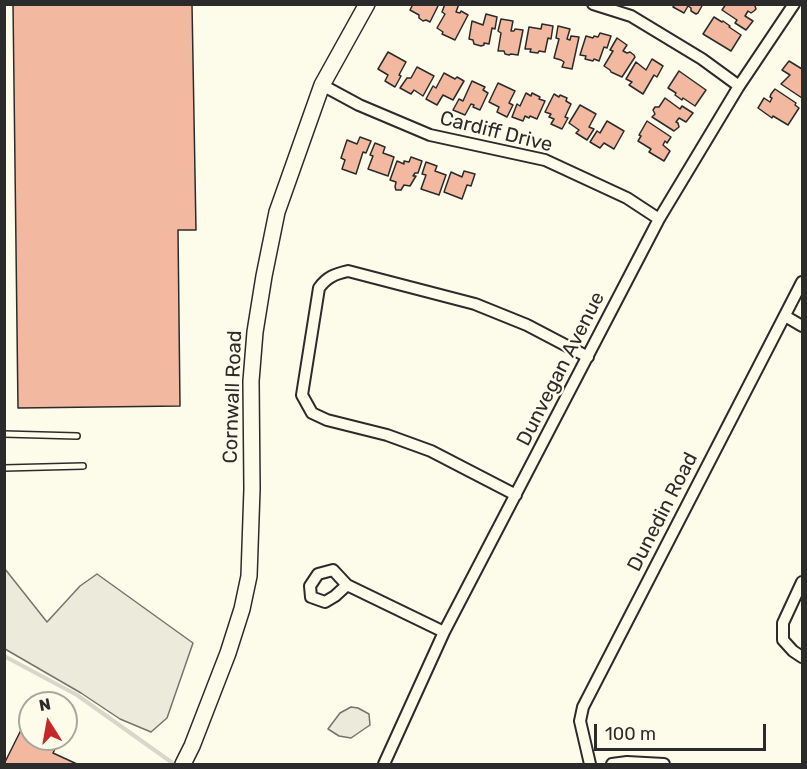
<!DOCTYPE html>
<style>
body{margin:0}
#map{position:relative;width:807px;height:769px;overflow:hidden;background:#fdfbea;font-family:Rubik,sans-serif}
canvas{display:block}
.frame{position:absolute;inset:0;border:6px solid #2b2b2b;pointer-events:none}
.north{position:absolute;left:18px;top:691px;width:60px;height:60px;box-sizing:border-box;background:#fdfbea;border:2px solid #a9a89e;border-radius:50%;rotate:349deg;font-size:16px;font-weight:700;line-height:24px;text-align:center;color:#2b2b2b}
.north::after{content:'';display:block;margin:auto;width:21px;height:27px;background:#c62828;clip-path:polygon(50% 0,100% 100%,50% 72%,0 100%)}
.scale{position:absolute;left:594px;top:724px;width:172px;height:27px;box-sizing:border-box;border:3px solid #2b2b2b;border-top:0;padding-left:8px;font-size:18px;line-height:21px;white-space:nowrap;color:#2b2b2b;-webkit-text-stroke:4px #fdfbea;paint-order:stroke}
</style>
<div id="map">
<canvas width="807" height="769"></canvas>
<div class="frame"></div>
<div class="north">N</div>
<div class="scale">100 m</div>
</div>
<script>
const ctx = document.querySelector('canvas').getContext('2d');
ctx.lineJoin = 'round';
function paint(path, color) { ctx.fillStyle = color; ctx.fill(path, 'evenodd'); }
function strokePath(path, color, width, dash) { ctx.strokeStyle = color; ctx.lineWidth = width; ctx.lineCap = dash ? 'butt' : 'round'; ctx.setLineDash(dash || []); ctx.stroke(path); }
function write(font, color, halo, rows, align = 'center') {
  ctx.font = font + ' Rubik,sans-serif'; ctx.lineWidth = 4.5; ctx.setLineDash([]); ctx.textBaseline = 'middle'; ctx.strokeStyle = halo; ctx.fillStyle = color; for (const [text, x, y, turn = 0] of rows) {
    ctx.save(); ctx.translate(x, y); ctx.rotate((+turn || 0) * Math.PI / 180); ctx.textAlign = isNaN(turn) ? turn : align; if (halo) ctx.strokeText(text, 0, 0); ctx.fillText(text, 0, 0); ctx.restore();
  }
}
const green = new Path2D(`
 M5,569L47,622L80,586L97,574L193,643L167,718L151,732L120,719L81,693L5,649Z
 M351,707L358,708L369,714L370,725L351,738L339,736L328,729L340,713Z`);
paint(green, '#ecebdb');
strokePath(green, '#74746e', 1.5);
strokePath(new Path2D(`
 M4,656L77,695L174,764`), '#d8d7c9', 4);
const building = new Path2D(`
 M13,4H192L196,230H178L180,406L18,408Z
 M413,4H439L430,22L426,20L423,21L419,18V15L410,10Z
 M445,4H459L456,12L460,13L461,11L468,15L455,40L442,34L443,32L437,28L445,14L442,12Z
 M675,4H703L698,13L696,14L691,11V8L688,6L684,13L673,7Z
 M726,4H754L755,6L756,9L754,11L751,13L748,11L745,16L753,21L746,30L735,23L737,20L722,10Z
 M486,14L497,17L495,29L492,28L489,44L484,43V45L481,46L474,44L473,40L469,39L472,21L483,25Z
 M714,17L722,22L723,21L730,26L729,27L741,35L731,51L703,34Z
 M501,19L513,21L511,31H514L515,29L523,30L518,55L511,54L509,55L505,54L504,51H498L501,33L498,31Z
 M542,24L553,26L551,39L548,38L545,52L539,51L538,53L530,52L531,49H525L529,27L541,29Z
 M558,26L570,29L567,39L570,40L571,36L579,37L572,69L562,67L564,62L561,60L554,58L559,39L556,38Z
 M600,33L611,36L607,48L604,47L599,61L594,59L593,61L585,59L586,56L580,55L586,36L593,38L594,36L598,37Z
 M617,38L627,45L623,51L627,53L630,52L634,55L635,57L622,77L611,72L610,70L604,66L613,51L610,50Z
 M388,52L406,62L399,75L401,76L395,87L385,81L388,75L378,69Z
 M652,59L663,66L657,77L654,75L643,94L629,85L632,82L626,79L636,62L646,70Z
 M789,61L802,69V98L781,84L790,75L782,70Z
 M417,67L434,76L423,96L414,90L411,94L400,88L407,78H411Z
 M679,71L706,90L695,106L683,98L682,100L675,95L676,93L668,88Z
 M444,73L455,79L457,77L464,81L453,100L443,95L437,105L426,99L433,86L436,88Z
 M472,81L485,87L483,90L488,93L480,110L473,107L474,105L471,104L465,115L453,110L459,99L463,101Z
 M498,83L515,91L509,103L513,105L507,117L497,112L499,107L489,102Z
 M775,89L796,103L795,105L799,108L788,125L773,116L772,118L758,108L764,98L770,102L772,98L770,97L771,94Z
 M526,93L531,96L532,93L540,97L539,99L545,101L537,119L530,116L529,118L525,116L523,121L512,117L517,104L520,106Z
 M554,94L559,97L560,95L567,98L566,101L571,104L565,117L568,118L562,129L551,124L554,119L549,117L551,114L545,112Z
 M665,98L680,109L682,106L693,113L686,122L679,118L676,122L678,123L679,127L674,131L652,117L655,114L653,110L655,107H659Z
 M580,105L596,114L589,127L594,129L587,140L576,133L579,130L569,123Z
 M607,121L624,131L614,149L604,143L600,148L590,142L597,131L600,133Z
 M647,121L671,137L667,143L665,141L663,145L670,151L664,161L649,152L651,149L638,141L641,136L639,135Z
 M360,137L371,141L366,153L363,152L356,174L342,169L345,160L341,158L347,140L357,144Z
 M375,143L385,147L383,153L394,157L388,176L368,169L373,156L370,155Z
 M411,157L422,161L418,173H415L413,176H416L410,186L404,185L401,190H396L395,187L396,182L390,180L397,161L404,164V161L409,162Z
 M426,162L437,166L435,171L446,175L439,195L421,189L426,175L422,174Z
 M464,171L475,174L471,186L467,185L462,199L444,192L451,172L462,177Z
 M21,730L30,734V739H39L56,747L53,753L77,764H4Z`);
paint(building, '#f2b8a0');
strokePath(building, '#2b2b2b', 1.5);
const service = new Path2D(`
 M4,434L77,436
 M4,468L83,466`);
const minor = new Path2D(`
 M593,4L631,16L702,59L739,86
 M322,85L359,105L430,135L545,160L627,198L659,219
 M785,316L802,326
 M516,495L431,451L387,435L327,420L312,413L302,395L319,288C327,277 335,274 348,271L475,304L527,325L588,357
 M802,582L783,623V640L793,651L802,657
 M347,585L335,596L325,602L311,597L310,586L318,574L333,570L347,585L444,632
 M384,764L444,632L659,219L739,86L794,4
 M590,764L580,721L583,707L802,282
 M612,764L627,762L664,764`);
const secondary = new Path2D(`
 M183,764L192,746L228,653L242,609L249,576L252,489L251,381L255,332L264,276L277,212L322,85L367,4`);
strokePath(service, '#2b2b2b', 8);
strokePath(minor, '#2b2b2b', 14);
strokePath(secondary, '#2b2b2b', 18);
strokePath(service, '#fdfbea', 5);
strokePath(minor, '#fdfbea', 10);
strokePath(secondary, '#fdfbea', 15);
write('20px', '#2b2b2b', '#fdfbea', [
 ["Cardiff Drive",496,132,14],
 ["Dunvegan Avenue",561,369,-63],
 ["Cornwall Road",233,397,-88],
 ["Dunedin Road",663,512,-63]
]);
</script>
